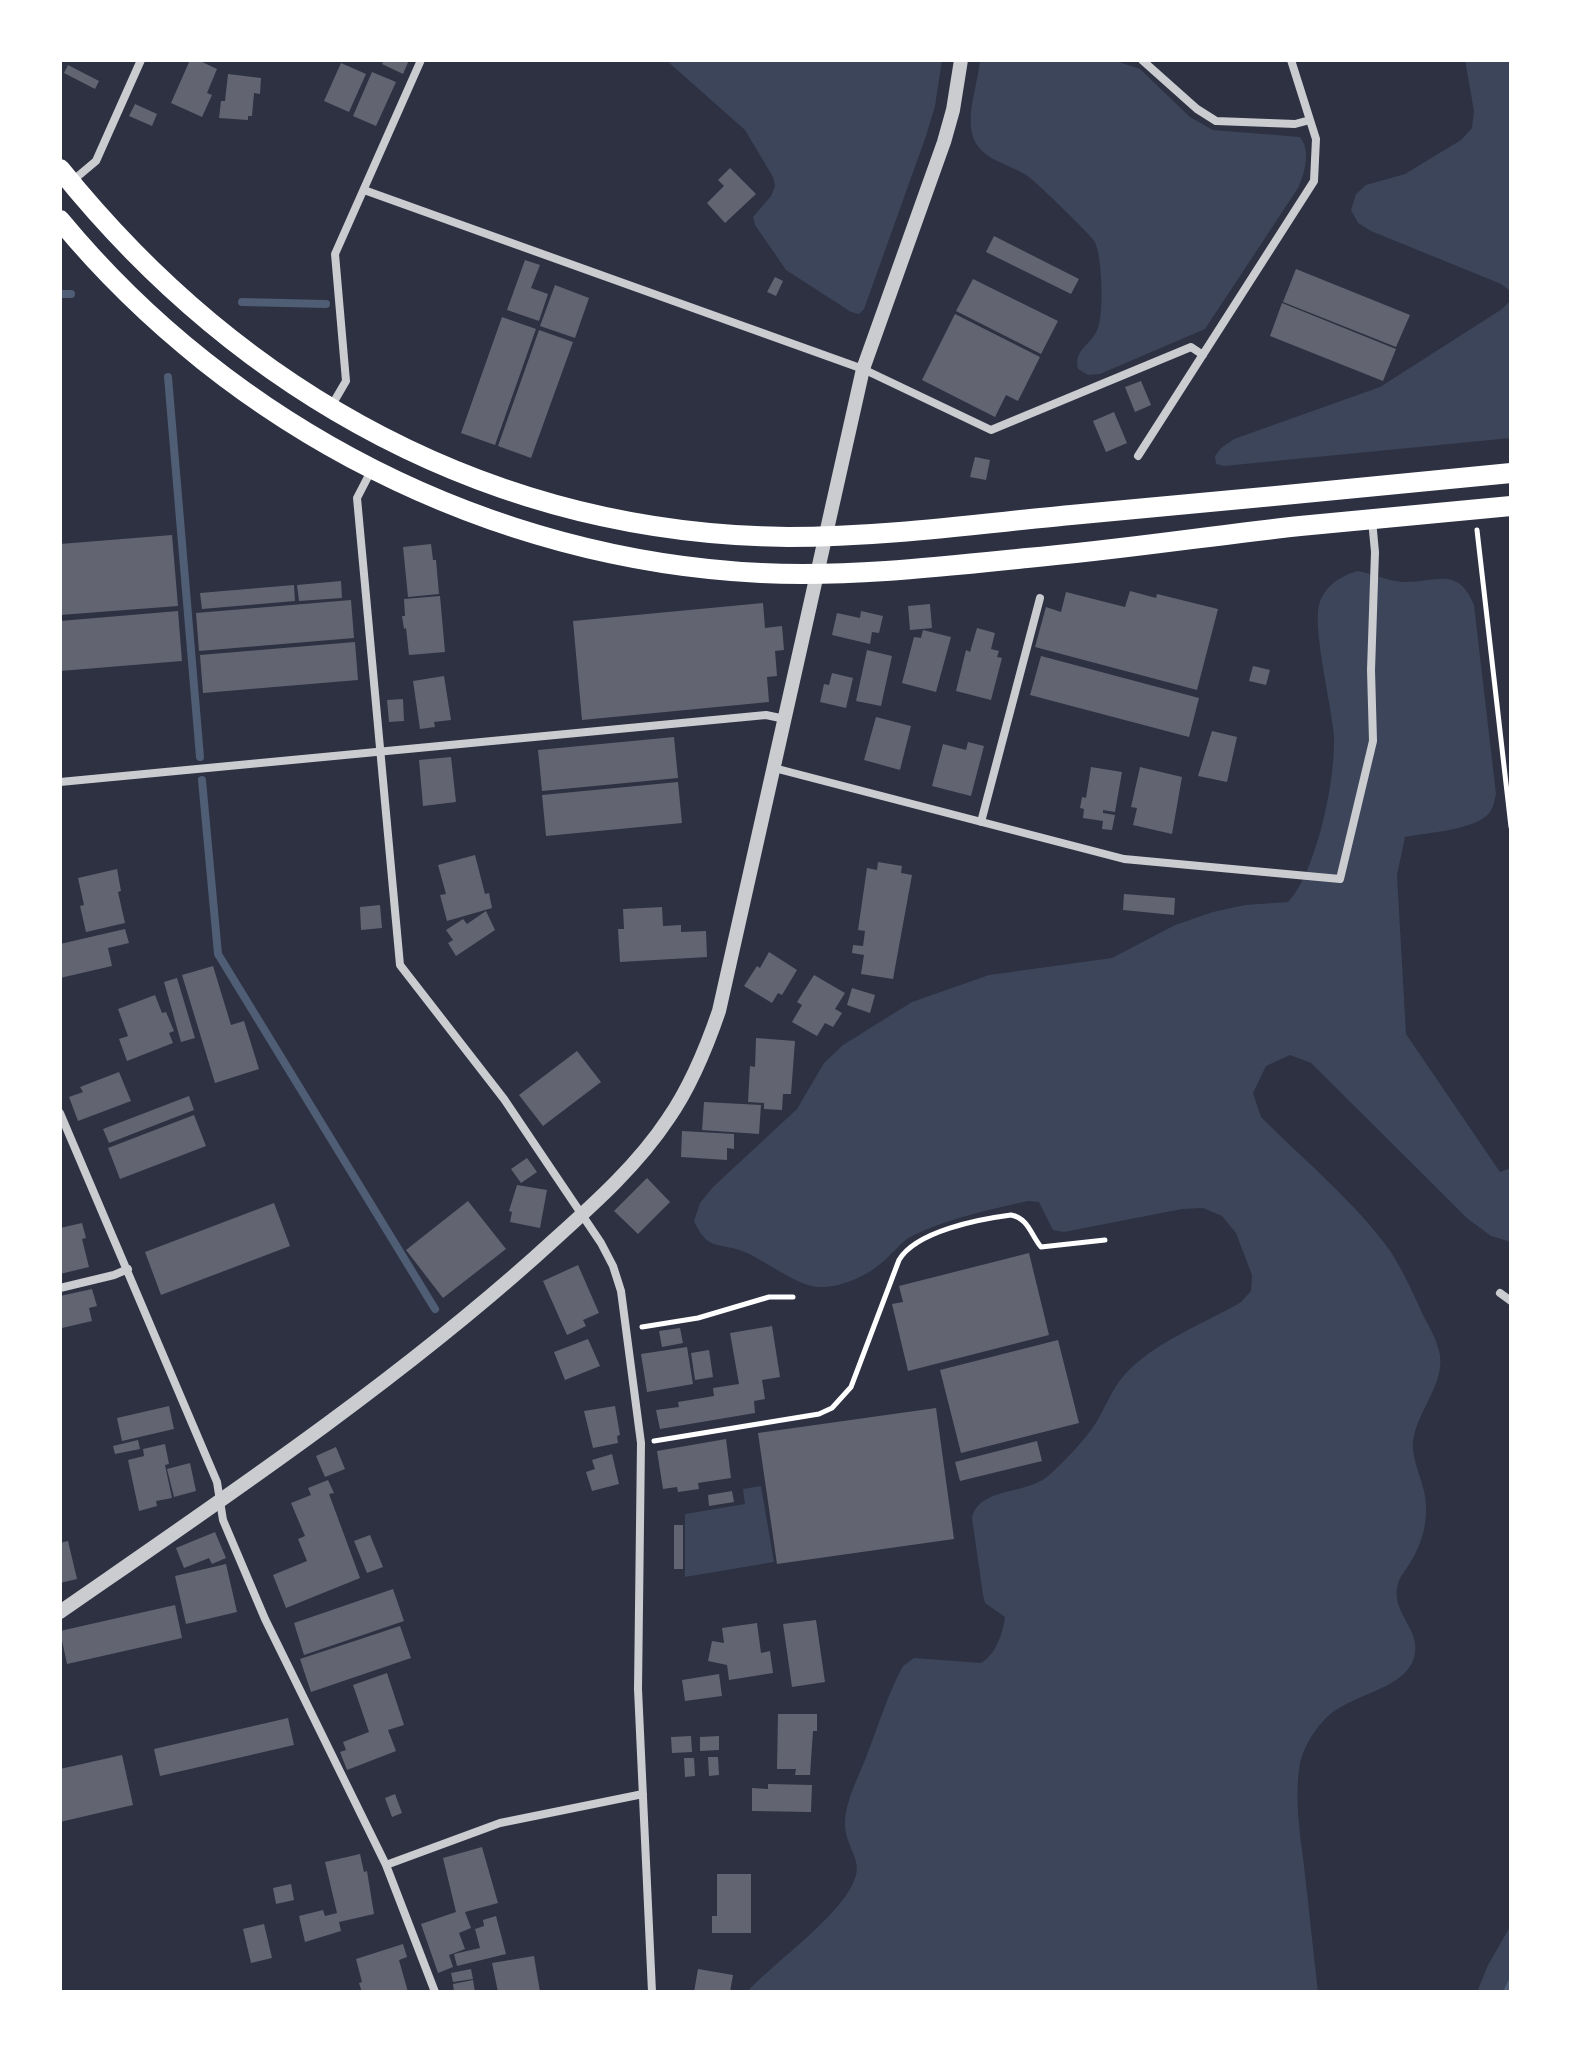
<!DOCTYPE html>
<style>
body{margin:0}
#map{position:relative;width:1571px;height:2052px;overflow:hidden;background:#2d3142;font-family:"Roboto Serif",serif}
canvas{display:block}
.frame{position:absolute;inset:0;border:62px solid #fff;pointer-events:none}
</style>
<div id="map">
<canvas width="1571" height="2052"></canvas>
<div class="frame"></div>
</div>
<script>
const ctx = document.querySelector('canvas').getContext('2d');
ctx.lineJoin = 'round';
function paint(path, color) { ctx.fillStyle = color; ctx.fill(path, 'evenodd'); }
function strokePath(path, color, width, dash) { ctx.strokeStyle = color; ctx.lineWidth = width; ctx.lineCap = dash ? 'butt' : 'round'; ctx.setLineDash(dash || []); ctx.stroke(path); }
paint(new Path2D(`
 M666,60H942L935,106L926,136L864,309L859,314L851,312L786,270L755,225L753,217L771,196L775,186L773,177L745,130Z
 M980,60H1113L1140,69L1190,117L1213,130L1300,137C1311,150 1305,173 1298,188L1205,329L1100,374L1088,375L1078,369C1073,349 1092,345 1098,328C1104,311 1102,258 1095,242C1092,236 1037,183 1029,177C1010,163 978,161 972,133C967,111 978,83 980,60Z
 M1465,60H1511V438L1224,466L1216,464L1215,456L1221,448L1234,439L1380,387L1502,309L1510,301L1509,290L1501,284L1371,231L1358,223L1351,210L1356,194L1366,185L1405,174L1461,140L1472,128L1474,111Z
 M1358,571C1373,574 1388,581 1403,582C1435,583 1458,565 1474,605L1496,794C1494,803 1493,811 1485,817C1469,830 1426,833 1405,837L1397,875L1406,1034L1500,1172L1511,1168V1242L1491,1236L1468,1219L1311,1063L1290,1055L1266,1066L1253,1093L1261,1117C1302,1158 1359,1206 1391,1252C1404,1273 1414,1295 1424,1317C1432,1332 1443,1350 1440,1368C1436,1394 1417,1415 1413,1441C1411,1462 1426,1484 1426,1506C1427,1525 1421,1546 1410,1563C1406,1570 1400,1576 1398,1584C1389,1614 1427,1632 1412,1663C1399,1690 1350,1695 1327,1717C1315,1729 1304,1746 1300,1763C1294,1798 1300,1832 1304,1866C1309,1908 1313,1950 1318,1992H747C775,1961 846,1913 856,1875C861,1858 844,1844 845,1822C846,1799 860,1774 868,1752C879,1724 888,1693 903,1666L914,1658L981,1663C995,1655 1003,1634 1005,1617L985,1603L983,1595L972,1518C979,1487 1026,1495 1048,1476C1063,1463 1087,1438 1097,1421C1108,1402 1114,1384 1130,1369C1160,1340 1205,1323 1241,1302L1251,1291L1252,1275L1236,1233L1222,1216L1203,1208L1182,1209L1064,1232L1053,1230L1039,1202L1028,1201C989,1210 948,1218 912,1236C902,1241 897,1249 889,1256C872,1274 843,1288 818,1287C798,1286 767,1262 747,1253C720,1241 708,1253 694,1221L700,1203L713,1187L797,1109L824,1063L843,1045L912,1002L989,975L1112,958L1175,925L1213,912L1245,905L1288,902C1317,873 1339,768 1333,727C1330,700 1313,628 1319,605C1324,586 1340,576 1358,571Z
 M761,1486L774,1562L685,1577V1514L745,1504L743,1489Z
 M1511,1925V1992H1477L1488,1965Z`), '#3c4559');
strokePath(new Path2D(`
 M60,294H71
 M242,302L326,304
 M168,377L200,757
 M202,780L218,954L435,1309
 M1507,1992L1511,1984`), '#4f5d75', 8);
paint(new Path2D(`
 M190,60H198L217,69L207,93L212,95L202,117L171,103Z
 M384,60H409L403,74L382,64Z
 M341,63L366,74L349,112L324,101Z
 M68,65L99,81L95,89L64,73Z
 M372,72L396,82L376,126L353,116Z
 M228,74L261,78L260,94L254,93L252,116H248V120L219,118L221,101H225Z
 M135,104L157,114L152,126L129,116Z
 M730,168L756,194L725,223L707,203L724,186L718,180Z
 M994,236L1079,279L1071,294L986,252Z
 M525,260L540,265L531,288L548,294L539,321L507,310Z
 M1296,269L1410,315L1396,347L1283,302Z
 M775,277L783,281L776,296L767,292Z
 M973,279L1058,321L1041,354L956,311Z
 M555,285L589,298L575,338L540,326Z
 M1282,303L1396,349L1383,381L1270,336Z
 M955,314L1040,357L1018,401L1006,395L995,417L922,380Z
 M502,317L536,329L495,445L461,433Z
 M539,330L573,342L531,458L498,446Z
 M1141,381L1151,405L1135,412L1125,387Z
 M1114,412L1127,443L1106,452L1093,421Z
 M975,457L990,460L986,480L970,477Z
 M172,535L178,606L60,615V544Z
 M431,544L433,560H436L439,594L408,597L403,547Z
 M341,581L342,598L299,601L297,585Z
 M294,585L295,601L202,609L200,593Z
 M1130,591L1156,598L1157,594L1218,609L1197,690L1035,647L1046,607L1061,612L1066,592L1125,607Z
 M440,596L445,652L409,655L406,628L404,629L402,616H405L404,599Z
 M351,600L354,638L199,651L196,613Z
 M763,603L765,628L782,626L784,650L775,651L777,676L767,677L769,702L582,720L573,621Z
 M930,604L932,628L910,630L908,606Z
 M178,611L182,661L60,671V621Z
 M861,611L883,616L879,633L872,632L870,644L832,635L837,613L860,618Z
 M977,628L995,633L991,649L999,651L997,657L1002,658L991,700L956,691L966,650L970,652Z
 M923,630L951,637L936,692L902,683L914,637L921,638Z
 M355,642L358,680L203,693L200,655Z
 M867,650L892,656L881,706L856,701Z
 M1041,656L1199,698L1189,737L1030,695Z
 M1253,666L1270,670L1266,685L1249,681Z
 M832,673L853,678L846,708L820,702L824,684L829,685Z
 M444,676L451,720L434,722L435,727L420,729L413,681Z
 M403,699L404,721L389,722L387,700Z
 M876,717L911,726L900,770L864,760Z
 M1212,731L1237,737L1227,782L1198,776Z
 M674,737L678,778L542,791L538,750Z
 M968,742L984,746L971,796L932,786L943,744L966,750Z
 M451,757L456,802L423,806L419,760Z
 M1091,767L1122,772L1115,812L1103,810V813L1115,815L1112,830L1102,829L1103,821L1083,818L1084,809L1080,808L1082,797L1086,798Z
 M1140,767L1182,777L1172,834L1133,825L1137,808L1131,807Z
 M678,782L682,823L546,836L542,795Z
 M475,855L485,894L489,893L492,908L447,921L440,895L446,894L438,865Z
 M878,862L902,866L901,873L912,875L893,979L861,974L864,955L852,953L853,945L863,946L865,931L858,930L867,868L877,870Z
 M117,869L121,891L118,892L125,923L86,932L80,906L84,905L78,878Z
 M1124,894L1175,898L1174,915L1123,910Z
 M380,905L382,928L361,930L360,907Z
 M662,907L663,926L681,925V932L706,931L707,957L620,962L618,929H624L623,909Z
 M486,911L495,930L456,956L448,943L453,940L446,930L463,919L467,924Z
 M125,929L129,943L108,948L112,966L60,978V944Z
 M769,952L797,970L782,995L778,993L772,1003L744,986L757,966L760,968Z
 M213,966L231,1025L244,1021L259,1069L215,1083L182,975Z
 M814,975L845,993L835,1009L842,1013L833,1027L825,1023L817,1036L792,1022L802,1005L797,1002Z
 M177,978L195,1038L181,1042L164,982Z
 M852,988L875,995L870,1013L847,1005Z
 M155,995L162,1013L166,1012L174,1031L169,1033L173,1043L127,1061L119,1039L128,1036L118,1009Z
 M756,1038L795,1041L791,1094H783L782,1110L764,1109V1103L748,1102L750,1066L755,1067Z
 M577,1051L601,1082L543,1126L519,1095Z
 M119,1072L131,1101L78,1121L69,1097L83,1092L80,1087Z
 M189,1096L194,1110L109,1143L103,1129Z
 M704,1102L761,1105L759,1134L702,1130Z
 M194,1115L206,1146L120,1179L108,1148Z
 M682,1131L734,1134V1149L727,1148V1160L681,1157Z
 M527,1158L537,1172L521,1183L511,1169Z
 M647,1178L670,1202L638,1234L614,1211Z
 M517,1185L547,1190L540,1228L510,1222L512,1212L509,1211Z
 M468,1201L506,1249L443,1298L406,1250Z
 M274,1203L290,1246L161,1295L145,1252Z
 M82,1223L86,1238L82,1239L89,1267L60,1274V1228Z
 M1029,1253L1049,1335L908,1371L892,1304L903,1302L899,1286Z
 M578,1265L599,1313L583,1320L586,1326L567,1335L543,1281Z
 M92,1289L97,1306L89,1308L92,1321L62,1328L60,1296Z
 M772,1326L780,1377L762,1380L765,1399L754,1401L755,1413L660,1429L656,1410L679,1407L678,1402L714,1396L713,1388L739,1384L730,1333Z
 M680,1328L683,1343L662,1347L659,1331Z
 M588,1339L600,1366L565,1380L554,1352Z
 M1058,1340L1079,1423L961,1453L940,1370Z
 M687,1347L693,1384L647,1392L641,1354Z
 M709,1350L713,1377L695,1380L691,1353Z
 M169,1406L174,1429L122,1441L117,1418Z
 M615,1406L620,1435L617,1436L618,1443L593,1448L584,1411Z
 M936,1408L954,1539L777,1564L758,1433Z
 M726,1439L731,1478L698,1483L699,1489L678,1492L677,1487L663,1489L657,1451Z
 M138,1440L140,1449L115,1454L113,1446Z
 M1037,1441L1042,1461L960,1481L955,1462Z
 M165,1444L169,1464L165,1465L172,1498L156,1501L157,1506L139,1511L128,1460L144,1456L143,1449Z
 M336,1447L345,1469L325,1477L316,1456Z
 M612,1454L619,1484L592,1491L586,1472L595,1469L592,1460Z
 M190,1463L196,1491L174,1497L167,1469Z
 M328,1480L334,1493L329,1494L360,1578L286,1608L273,1575L307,1561L298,1539L305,1536L291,1503L311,1495L308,1488Z
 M732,1491L734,1502L709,1506L708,1495Z
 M674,1525H683V1569H674Z
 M215,1532L226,1558L212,1564L209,1558L184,1568L176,1548Z
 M370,1535L383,1567L367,1573L354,1541Z
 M68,1541L77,1579L60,1583V1543Z
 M226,1564L237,1612L186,1624L175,1576Z
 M393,1589L404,1621L304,1655L294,1623Z
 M175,1605L182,1638L67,1664L60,1631Z
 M816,1620L825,1682L792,1687L783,1624Z
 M757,1623L761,1653L770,1651L773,1673L729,1680L727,1665L708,1661L712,1641L724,1643L722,1628Z
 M400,1626L411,1658L311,1692L300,1659Z
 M387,1673L404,1725L388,1730L396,1751L347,1770L340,1752L346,1750L343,1742L369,1732L353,1685Z
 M719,1674L722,1696L685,1701L682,1680Z
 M778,1714H817V1731H813L810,1775H795L796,1769H777Z
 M288,1718L294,1745L160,1776L154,1749Z
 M691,1736L692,1752L672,1753L671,1737Z
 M719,1736V1750L700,1751V1737Z
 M122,1755L133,1805L60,1822V1769Z
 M708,1757H718L719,1775L709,1776Z
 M684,1758H694L695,1776L685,1777Z
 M768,1784L812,1785L811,1812L752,1811V1788L768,1789Z
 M395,1794L402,1813L392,1817L385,1798Z
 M482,1847L498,1903L465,1912L471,1928L459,1933L465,1949L449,1955L453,1967L438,1973L421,1924L456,1912L443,1858Z
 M360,1854L364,1872L367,1871L374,1914L339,1922L341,1931L305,1942L299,1916L323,1910L325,1916L337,1913L325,1862Z
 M717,1874H751V1933H712V1916H717Z
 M291,1884L294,1900L276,1904L273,1888Z
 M496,1916L506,1954L457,1966L454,1954L480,1948L475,1929L484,1926L483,1920Z
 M264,1924L272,1958L251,1963L243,1929Z
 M403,1944L407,1957L399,1960L408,1992H362L359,1983L362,1982L356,1959Z
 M534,1956L540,1992H498L492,1963Z
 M471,1969L473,1979L453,1982L451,1973Z
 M698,1969L733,1975L730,1992H694Z
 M473,1980L475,1992H454L453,1984Z`), '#626471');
strokePath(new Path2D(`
 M1477,530L1511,827
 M642,1327L698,1318L769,1297H793
 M654,1441L819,1414L832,1408L851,1387L899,1260C916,1231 980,1219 1011,1215C1028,1218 1031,1235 1041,1247L1105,1240`), '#fff', 5);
strokePath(new Path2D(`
 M1142,60L1197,109L1216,121L1295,124L1310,120
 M71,182L96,161L141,60
 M364,190L863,369L991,430L1191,347L1203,355
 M332,405L346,381L335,254L421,60
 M1138,456L1314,181L1316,139L1291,60
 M372,469L357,498L400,965L504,1099L601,1243L613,1266L621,1291L641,1443L638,1689L652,1992
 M774,768L1124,859L1340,879L1373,741L1371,670L1375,552L1372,520
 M60,782L766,715L785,719
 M981,822L1040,598
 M60,1113L217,1482L223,1520L265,1619L386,1865L435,1992
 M60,1288L114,1275L128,1269
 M1500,1293L1511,1301
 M386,1865L500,1823L643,1794`), '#caccd0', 8);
strokePath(new Path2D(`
 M60,1612C220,1501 388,1388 534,1258C581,1215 633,1172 668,1119C691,1086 706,1049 719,1011L863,369L944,142L953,110L961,60`), '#caccd0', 14);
strokePath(new Path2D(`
 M60,169C242,395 494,534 788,537C882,537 977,524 1071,515C1218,502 1364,487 1511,473
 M60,220C232,428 491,560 761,573C851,577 939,567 1027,558C1119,550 1209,536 1300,526C1370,519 1441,513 1511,506`), '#fff', 20);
</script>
